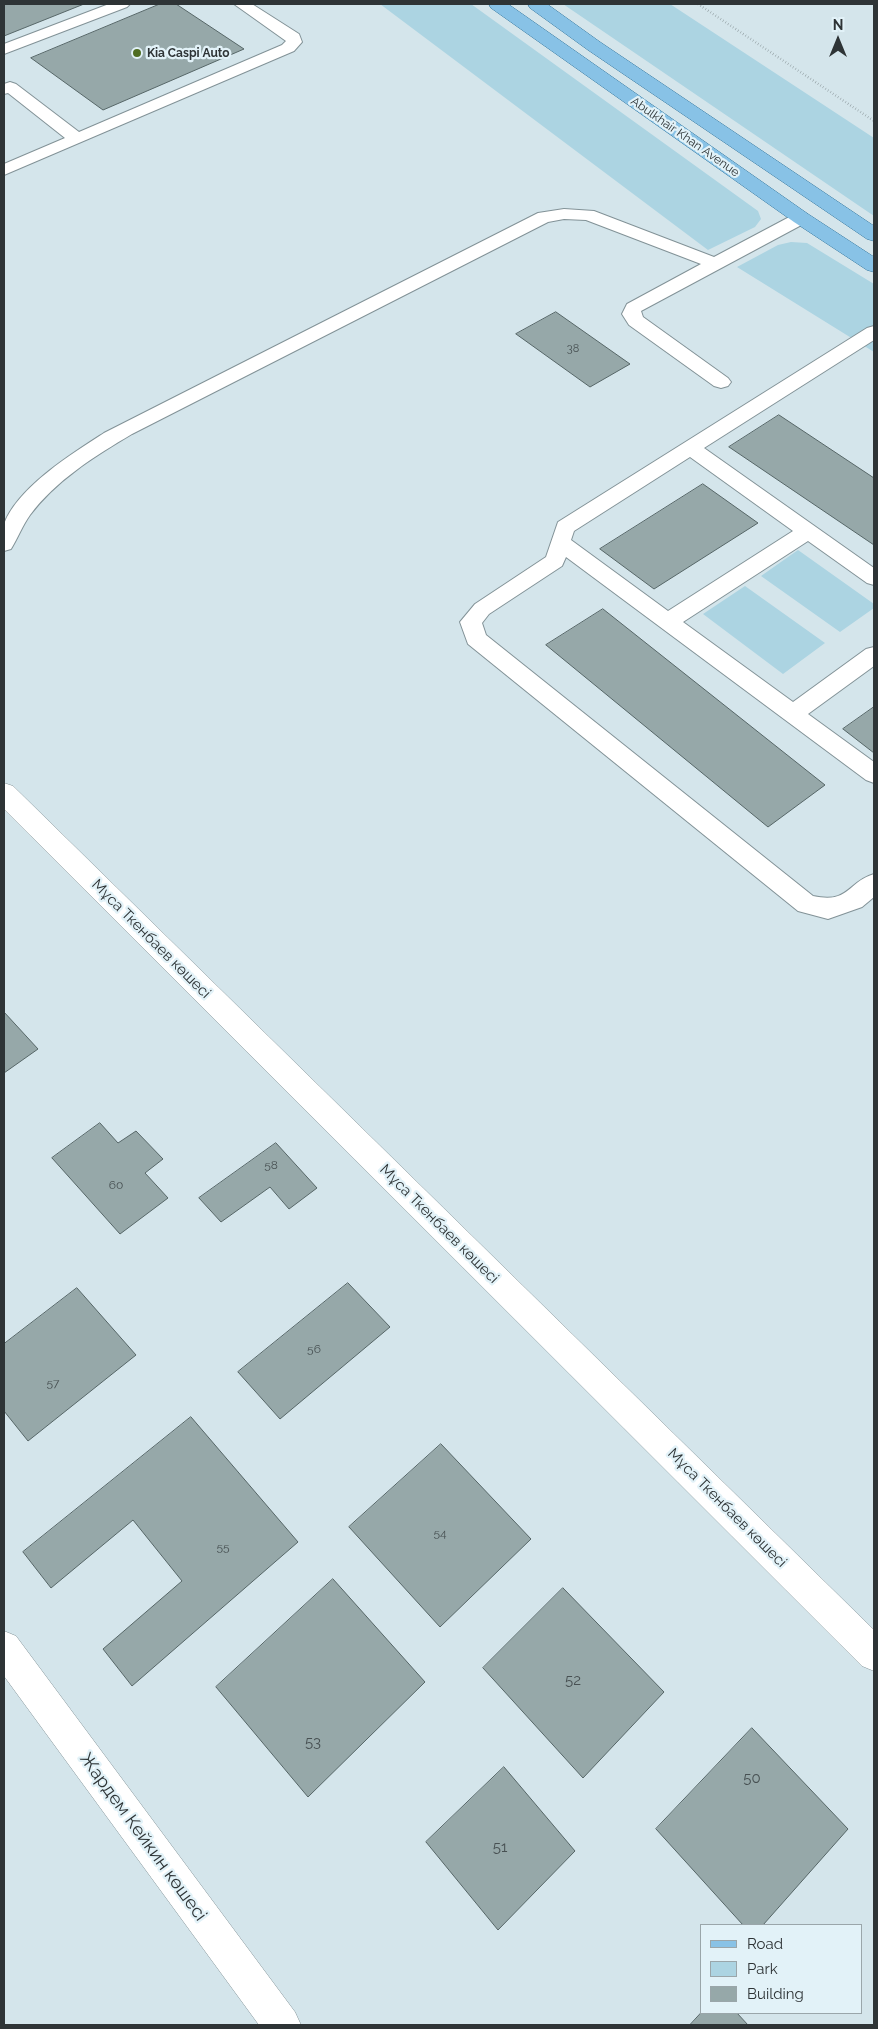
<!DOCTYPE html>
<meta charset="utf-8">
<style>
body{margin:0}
#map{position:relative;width:878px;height:2029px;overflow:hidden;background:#d4e5eb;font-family:Raleway,sans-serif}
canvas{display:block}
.frame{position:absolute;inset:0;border:5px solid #2e3436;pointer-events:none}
.legend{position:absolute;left:700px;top:1924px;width:162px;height:90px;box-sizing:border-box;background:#e2f2f8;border:1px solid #9aa6aa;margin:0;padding:6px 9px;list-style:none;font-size:15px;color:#2e3436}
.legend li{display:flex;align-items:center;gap:10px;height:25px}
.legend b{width:25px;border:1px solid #9aa6aa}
.north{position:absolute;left:813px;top:15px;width:50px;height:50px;-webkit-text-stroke:4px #e2f2f8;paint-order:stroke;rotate:0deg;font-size:14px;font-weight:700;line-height:20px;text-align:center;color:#2e3436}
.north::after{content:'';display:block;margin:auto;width:18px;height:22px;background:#2e3436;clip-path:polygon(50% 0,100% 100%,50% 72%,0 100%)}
</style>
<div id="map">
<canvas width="878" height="2029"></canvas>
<div class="frame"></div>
<ul class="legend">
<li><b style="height:6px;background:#88c2e6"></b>Road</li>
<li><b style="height:14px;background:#acd4e2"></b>Park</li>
<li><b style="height:14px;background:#96a8a9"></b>Building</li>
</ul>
<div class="north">N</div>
</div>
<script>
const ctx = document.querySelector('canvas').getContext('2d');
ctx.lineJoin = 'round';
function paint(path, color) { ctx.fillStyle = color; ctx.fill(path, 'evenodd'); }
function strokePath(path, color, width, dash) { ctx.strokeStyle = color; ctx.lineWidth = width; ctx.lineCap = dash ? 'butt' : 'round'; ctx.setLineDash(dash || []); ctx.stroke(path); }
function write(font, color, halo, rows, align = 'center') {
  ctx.font = font + ' Raleway,sans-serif'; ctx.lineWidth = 4.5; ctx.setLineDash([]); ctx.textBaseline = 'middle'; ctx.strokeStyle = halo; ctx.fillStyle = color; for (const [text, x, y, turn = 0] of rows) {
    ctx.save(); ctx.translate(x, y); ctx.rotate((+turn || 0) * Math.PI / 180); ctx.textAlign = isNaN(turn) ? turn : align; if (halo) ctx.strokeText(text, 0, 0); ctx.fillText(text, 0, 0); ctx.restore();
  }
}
paint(new Path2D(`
 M380,4H471L758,211L761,219L755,227L708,250Z
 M563,4H670L874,138V216Z
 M791,242L807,243L874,284V352L737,267L778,245Z
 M798,550L874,604V608L840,632L761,576Z
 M745,586L825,643L783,674L703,614Z`), '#acd4e2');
const building = new Path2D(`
 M4,4H84L4,36Z
 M160,4H176L244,49L103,110L31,58Z
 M556,312L630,364L590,387L516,334Z
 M779,415L874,478V545L729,447Z
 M703,484L758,523L654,589L600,549Z
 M603,609L825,785L768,827L546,645Z
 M874,707V753L843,729Z
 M4,1012L38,1049L4,1073Z
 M100,1123L118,1143L136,1131L163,1159L145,1173L168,1198L120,1234L52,1158Z
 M276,1143L317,1188L289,1209L270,1187L221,1222L199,1198Z
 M348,1283L390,1327L280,1419L238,1372Z
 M77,1288L136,1355L28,1441L4,1411V1344Z
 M191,1417L298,1542L132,1686L103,1649L182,1581L133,1520L51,1588L23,1552Z
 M441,1444L531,1539L440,1627L349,1527Z
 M333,1579L425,1682L308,1797L216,1687Z
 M563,1588L664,1692L583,1778L483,1668Z
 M752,1728L848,1829L763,1925H743L656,1829Z
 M504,1767L575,1851L498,1930L426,1842Z
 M702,2012L737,2013L748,2025H690Z`);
paint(building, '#96a8a9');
strokePath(building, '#566667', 1);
const service = new Path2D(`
 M109,4H130L127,7L4,54V44Z
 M234,4H252L299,34L302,42L294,51L4,175V164L65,138L8,93L4,94V84L10,82L16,84L79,132L282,45L286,41Z
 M564,209L594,211L714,257L795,214L801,213L807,214L810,218L807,222L641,311L643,317L728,378L731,382L728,386L721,388L714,386L629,325L622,314L627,304L701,264L586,220L564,219L548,222L132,434C95,456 56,480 30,515C22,526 18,538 11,549L4,551C4,543 2,531 4,524C18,487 73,453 104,433L538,213Z
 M874,326V340L704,448L874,568V585L867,583L808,541L683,622L793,702L866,649L874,647V666L808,714L874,762V783L866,780L566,557L562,566L489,614L482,623L486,635L813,896C850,904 847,882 874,874V897L862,907L828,919L798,911L468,644L460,622L475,604L546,557L558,522L867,328ZM690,457L793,531L668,611L571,540L574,531Z`);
const minor = new Path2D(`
 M4,783L13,786L874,1630V1671L862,1666L4,809Z`);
const tertiary = new Path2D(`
 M4,1631L16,1636L295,2012L301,2025H259L4,1676Z`);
const primary = new Path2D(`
 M489,4H508L808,214L874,257V272L867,270L794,222L491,8Z
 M528,4H547L600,42L874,226V241L867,239L588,50L530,8Z`);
strokePath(service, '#829297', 2);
strokePath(minor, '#829297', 1);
strokePath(tertiary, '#829297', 1);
strokePath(primary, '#34769d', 1);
strokePath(new Path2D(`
 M698,4L874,121`), '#879397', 2.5, [0.5, 2.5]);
paint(service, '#fff');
paint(minor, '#fff');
paint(tertiary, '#fff');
paint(primary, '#88c2e6');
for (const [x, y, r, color] of [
 [137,53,5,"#4f6d22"]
]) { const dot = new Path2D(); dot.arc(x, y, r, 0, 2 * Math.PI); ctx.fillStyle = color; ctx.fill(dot); strokePath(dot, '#e2f2f8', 2); }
write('11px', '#485153', null, [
 ["38",573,349]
]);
write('bold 12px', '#2e3436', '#e2f2f8', [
 ["Kia Caspi Auto",147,53]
], 'left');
write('12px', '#2e3436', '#e2f2f8', [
 ["Abulkhair Khan Avenue",685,137,35]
]);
write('12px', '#485153', null, [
 ["58",271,1165],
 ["60",116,1185],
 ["56",314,1349],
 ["57",53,1383],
 ["54",440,1533],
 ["55",223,1547]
]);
write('15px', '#2e3436', '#e2f2f8', [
 ["Мұса Ткенбаев көшесі",151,939,45],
 ["Мұса Ткенбаев көшесі",439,1224,45],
 ["Мұса Ткенбаев көшесі",727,1508,45]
]);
write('15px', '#485153', null, [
 ["52",573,1680],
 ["53",313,1742],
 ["50",752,1778],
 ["51",500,1847]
]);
write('18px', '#2e3436', '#e2f2f8', [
 ["Жардем Кейкин көшесі",143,1837,54]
]);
</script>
